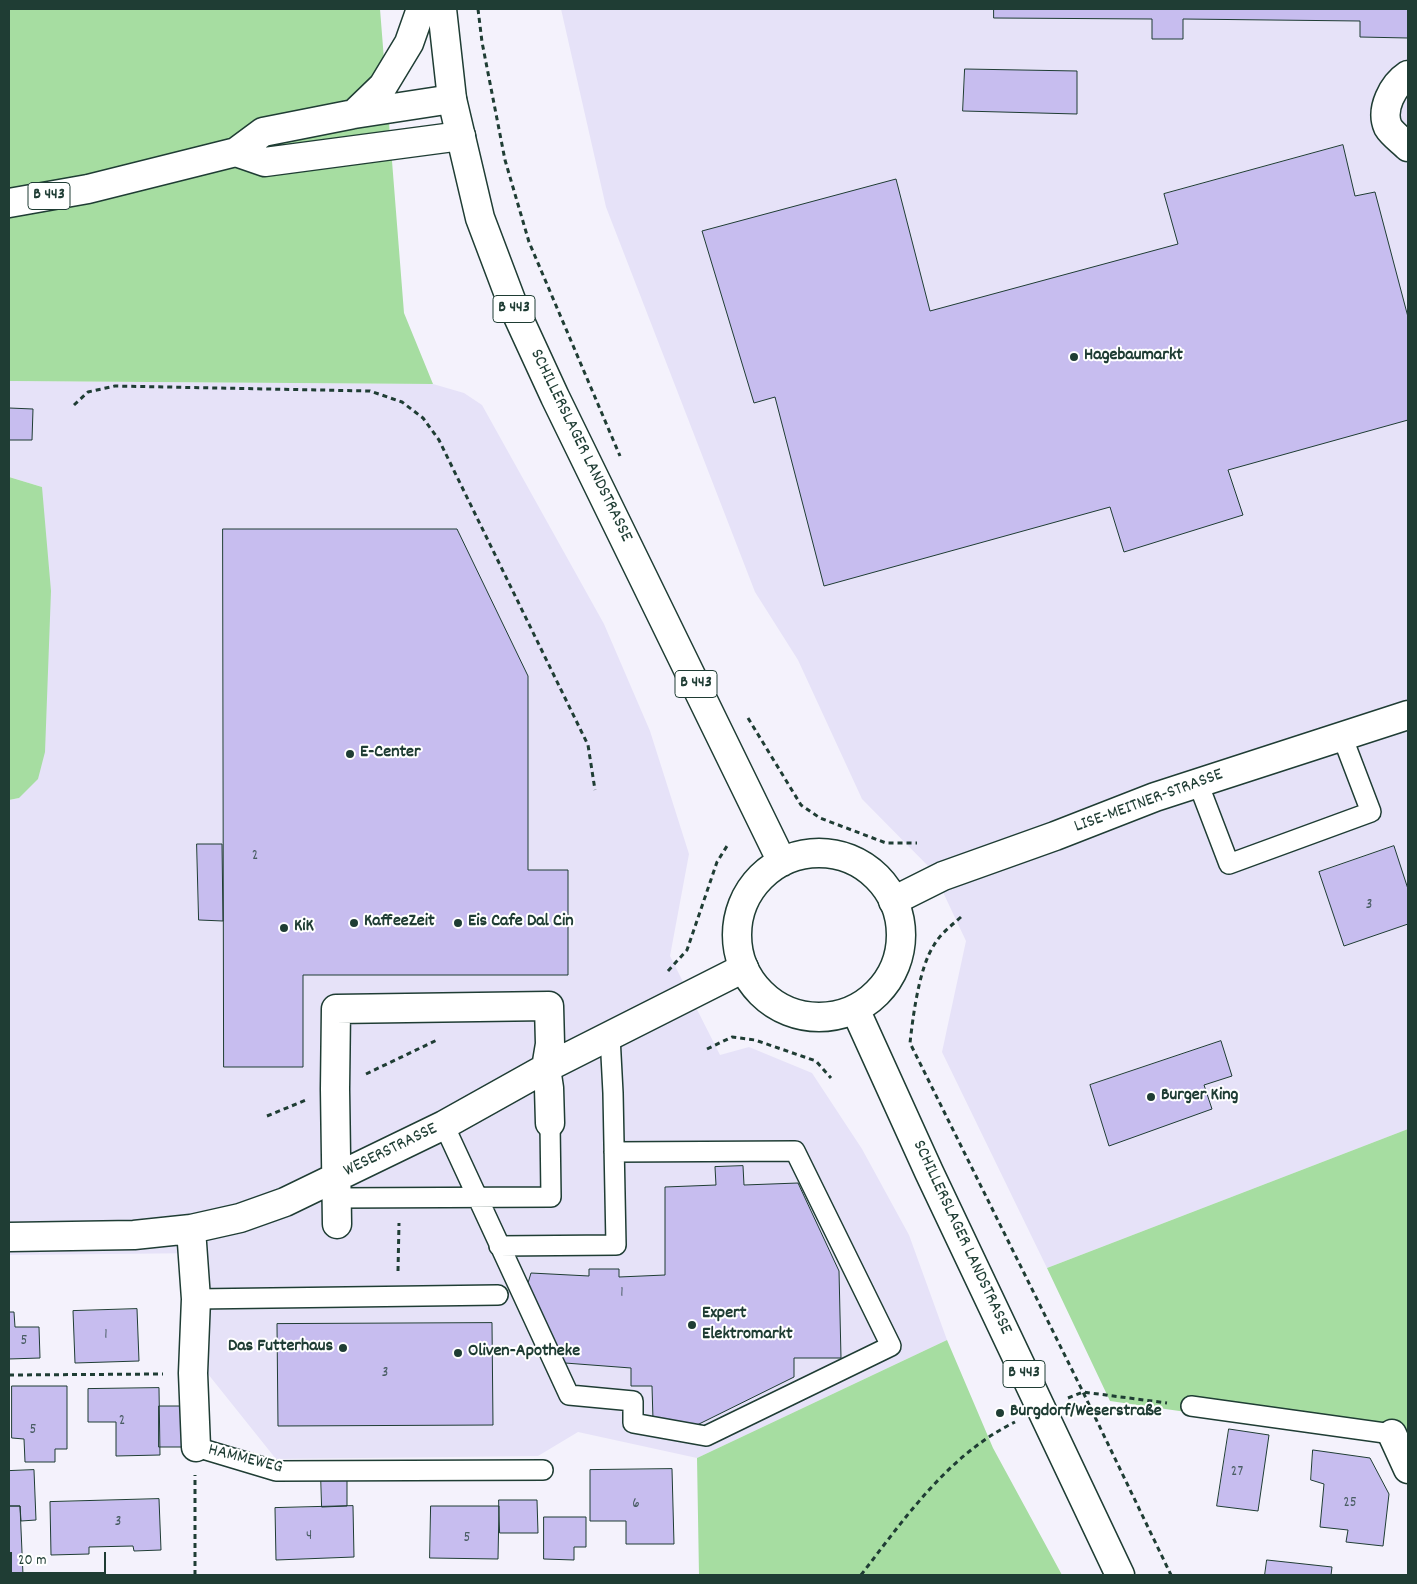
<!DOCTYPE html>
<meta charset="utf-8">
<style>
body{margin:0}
#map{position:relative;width:1417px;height:1584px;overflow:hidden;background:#f4f2fc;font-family:Dekko,sans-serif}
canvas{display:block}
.frame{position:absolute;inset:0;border:10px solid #1f3d34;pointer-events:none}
.scale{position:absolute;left:10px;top:1552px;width:96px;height:22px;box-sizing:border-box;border:2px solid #1f3d34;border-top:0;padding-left:6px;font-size:15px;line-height:18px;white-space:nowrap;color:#1f3d34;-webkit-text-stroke:4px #fff;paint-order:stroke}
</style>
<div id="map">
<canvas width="1417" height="1584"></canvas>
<div class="frame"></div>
<div class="scale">20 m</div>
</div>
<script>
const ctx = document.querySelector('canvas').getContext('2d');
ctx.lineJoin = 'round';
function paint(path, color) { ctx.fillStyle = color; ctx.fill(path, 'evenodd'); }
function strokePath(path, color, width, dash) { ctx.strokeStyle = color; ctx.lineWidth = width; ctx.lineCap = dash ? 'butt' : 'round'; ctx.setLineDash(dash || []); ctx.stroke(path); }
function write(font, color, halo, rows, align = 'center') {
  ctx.font = font + ' Dekko,sans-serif'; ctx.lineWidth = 4; ctx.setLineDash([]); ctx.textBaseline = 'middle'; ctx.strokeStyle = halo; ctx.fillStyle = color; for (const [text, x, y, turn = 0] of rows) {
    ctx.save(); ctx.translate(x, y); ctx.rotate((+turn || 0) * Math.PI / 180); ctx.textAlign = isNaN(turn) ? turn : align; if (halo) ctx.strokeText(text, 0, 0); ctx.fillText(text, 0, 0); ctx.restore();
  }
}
paint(new Path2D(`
 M561,9H1408V1129L1047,1268L942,1052L966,941L933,871L862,799L798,660L755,592L606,207Z
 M9,381L433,384L464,393L482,405L604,624L650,731L689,854L670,956L720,1055L749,1047L812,1073L862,1149L909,1235L947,1340L697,1458L578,1432L538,1456L276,1459L208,1374L206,1253L9,1255V800L19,798L42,487L9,477Z`), '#e6e2f8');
paint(new Path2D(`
 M9,9H380L404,313L433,384L9,381Z
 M9,477L42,487L51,591L45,752L38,779L19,798L9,800Z
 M1408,1129V1444L1110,1401L1047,1268Z
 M947,1340L993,1448L1062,1575H699L697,1458Z`), '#a6dda1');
const building = new Path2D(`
 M994,9H1408V38L1360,37V21L1183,19V39H1152V19L994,18Z
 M965,69L1077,71V114L963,111Z
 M1343,145L1355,196L1375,192L1408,317V420L1228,470L1243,515L1124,552L1110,507L824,586L775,397L754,403L702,231L896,179L930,311L1178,244L1164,194Z
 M9,408L33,409L32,440H9Z
 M223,529H457L528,676V870H568V975H303V1067H224Z
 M197,844H222L223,921L199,920Z
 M1394,846L1408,889V924L1344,946L1319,872Z
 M1221,1041L1232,1076L1204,1085L1212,1109L1109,1146L1090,1085Z
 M743,1166L744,1185L798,1183L839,1271L841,1358H794V1377L697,1425L653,1420L652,1386H631V1368L565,1363L525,1293L531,1273L589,1276V1269H619V1277L665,1275V1187L716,1185L715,1167Z
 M137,1309L139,1361L75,1363L73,1311Z
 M9,1312H14L15,1327H39L40,1358L9,1359Z
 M492,1323L493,1425L278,1426L277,1324Z
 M12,1386H67V1449H55V1462H25L24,1439L12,1438Z
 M159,1388L160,1455L116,1456V1422H88V1389Z
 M159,1406H181L183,1447H159Z
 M1229,1429L1269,1435L1258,1511L1217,1506Z
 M1313,1450L1370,1458L1389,1494L1383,1546L1346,1542L1348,1530L1320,1527L1324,1484L1311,1480Z
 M672,1469L674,1544H626V1521H590V1470Z
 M34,1470L36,1520L21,1521L20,1506H9V1471Z
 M321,1475H347V1506L322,1507Z
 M159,1499L161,1550L134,1551L133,1546L89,1547V1554L51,1555L50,1502Z
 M499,1500H537L538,1533H500Z
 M9,1506H20L23,1575H9Z
 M353,1506L354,1557L276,1560L275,1508Z
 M431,1506H499L498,1559L430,1558Z
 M544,1517H586V1547H574V1560L544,1559Z
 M1267,1560L1332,1567L1331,1575H1265Z`);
paint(building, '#c7bdef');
strokePath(building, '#1f3d34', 1);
const lane = new Path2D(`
 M1198,783L1229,864L1371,812L1342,736
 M444,1125L569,1395L633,1401V1423L706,1436L891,1346L795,1151L614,1152
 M337,1198L551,1197L550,1123
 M499,1246L616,1245L613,1093L610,1036
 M196,1299L498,1295
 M1191,1406L1392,1434
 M196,1447L276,1471L543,1470`);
const street = new Path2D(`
 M1408,75C1393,85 1380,109 1388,127C1392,134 1402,141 1408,147
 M893,901L943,876L1055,836L1155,797L1408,715
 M337,1224L335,1089L336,1009L549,1006L550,1044L546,1068L549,1088L550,1123
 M191,1229L196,1299L193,1373L196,1447
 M9,1237L134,1235L191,1229L240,1218L285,1202L444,1125L546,1068L744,968
 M1392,1434L1408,1469`);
const primary = new Path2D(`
 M442,9L452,99L480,218L514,308L555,397L782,862
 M737 935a82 82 0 1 1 164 0a82 82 0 1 1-164 0Z
 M855,1009L929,1172L1120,1575`);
const highway = new Path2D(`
 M354,114L383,86L409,43L421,9
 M236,152L265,162L461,136
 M9,203L88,189L236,152L263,132L354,114L452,99`);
strokePath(lane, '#1f3d34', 22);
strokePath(street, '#1f3d34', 31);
strokePath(primary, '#1f3d34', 31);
strokePath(highway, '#1f3d34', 31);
strokePath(new Path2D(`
 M478,9L482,42L505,160L529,242L620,456
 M74,405L88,392L115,386L370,391L402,402L423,418L439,440L588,745L595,790
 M748,718L801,805L820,818L886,843H917
 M961,917C951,926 941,933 934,945C919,968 913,1016 910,1043L1083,1392L1171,1575
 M668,971L687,950L717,862L727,846
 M707,1049L732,1037L755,1040L816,1061L831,1078
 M366,1074L437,1040
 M267,1116L306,1100
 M398,1271L399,1223
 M9,1375L163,1374
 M1068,1398L1083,1392L1167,1403
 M195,1575V1475
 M861,1575C905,1518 948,1455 1015,1422`), '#1f3d34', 3, [5, 4]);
strokePath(lane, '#fff', 19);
strokePath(street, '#fff', 28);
strokePath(primary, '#fff', 28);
strokePath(highway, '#fff', 28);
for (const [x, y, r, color] of [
 [1074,357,5,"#1f3d34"],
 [350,754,5,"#1f3d34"],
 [354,923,5,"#1f3d34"],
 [458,923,5,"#1f3d34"],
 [284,928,5,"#1f3d34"],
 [1151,1097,5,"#1f3d34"],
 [692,1325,5,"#1f3d34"],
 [343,1348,5,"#1f3d34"],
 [458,1353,5,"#1f3d34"],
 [1000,1413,5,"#1f3d34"]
]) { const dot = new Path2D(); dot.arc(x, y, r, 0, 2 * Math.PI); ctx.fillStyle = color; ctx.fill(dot); strokePath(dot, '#fff', 2); }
write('15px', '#495d63', null, [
 ["2",255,857],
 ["3",1369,906],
 ["1",622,1294],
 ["1",106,1336],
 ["5",24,1342],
 ["3",385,1374],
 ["2",122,1422],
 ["5",33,1431],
 ["27",1237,1473],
 ["25",1350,1504],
 ["6",636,1505],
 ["3",118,1523],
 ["4",309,1537],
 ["5",467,1539]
]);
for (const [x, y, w] of [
 [49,196,42],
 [514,309,42],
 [696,684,42],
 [1024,1374,42]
]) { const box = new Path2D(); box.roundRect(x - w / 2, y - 13.5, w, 27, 4); ctx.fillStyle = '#fff'; ctx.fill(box); strokePath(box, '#1f3d34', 1); }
write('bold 16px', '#1f3d34', null, [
 ["B 443",49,196],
 ["B 443",514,309],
 ["B 443",696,684],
 ["B 443",1024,1374]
]);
write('bold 18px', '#1f3d34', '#fff', [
 ["Hagebaumarkt",1084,357],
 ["E-Center",360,754],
 ["KaffeeZeit",364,923],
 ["Eis Cafe Dal Cin",468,923],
 ["KiK",294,928],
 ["Burger King",1161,1097],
 ["Expert",702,1315],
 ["Elektromarkt",702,1336],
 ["Das Futterhaus",333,1348,"right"],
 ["Oliven-Apotheke",468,1353],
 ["Burgdorf/Weserstraße",1010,1413]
], 'left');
write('18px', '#1f3d34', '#fff', [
 ["SCHILLERSLAGER LANDSTRASSE",580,446,64],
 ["LISE-MEITNER-STRASSE",1149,802,-20],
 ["WESERSTRASSE",391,1151,-26],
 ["SCHILLERSLAGER LANDSTRASSE",961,1238,65],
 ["HAMMEWEG",245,1460,14]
]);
</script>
